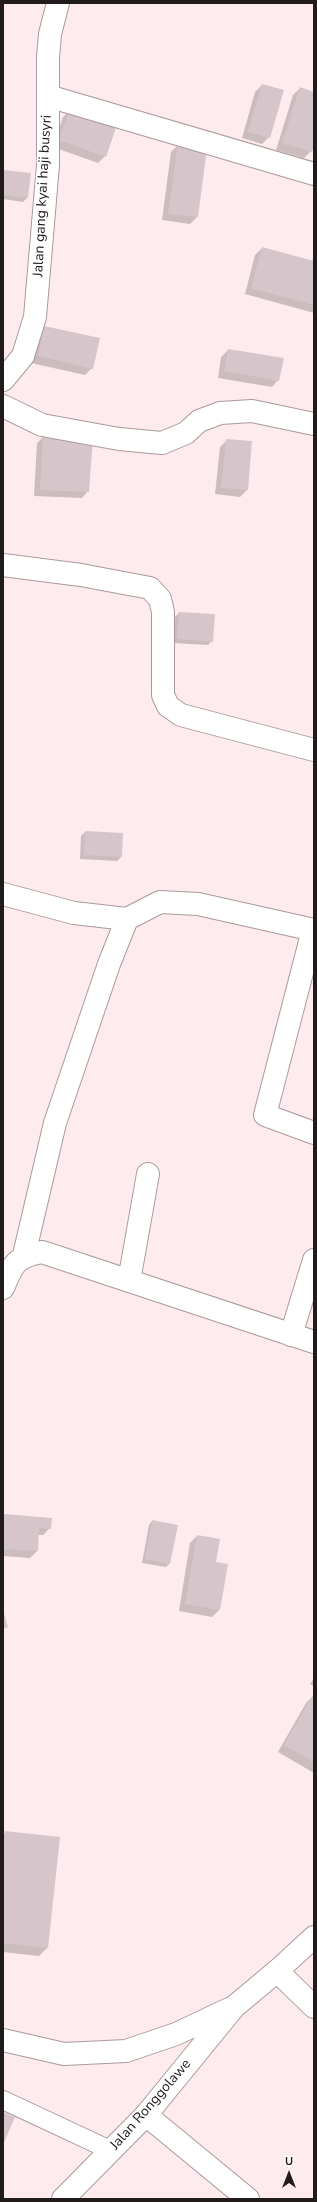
<!DOCTYPE html>
<style>
body{margin:0}
#map{position:relative;width:317px;height:2202px;overflow:hidden;background:#feebed;font-family:"Nunito Sans",sans-serif}
canvas{display:block}
.frame{position:absolute;inset:0;border:4px solid #221b1c;pointer-events:none}
.north{position:absolute;left:269px;top:2154px;width:40px;height:40px;-webkit-text-stroke:3px #fefefe;paint-order:stroke;rotate:0deg;font-size:11px;font-weight:700;line-height:16px;text-align:center;color:#221b1c}
.north::after{content:'';display:block;margin:auto;width:14px;height:18px;background:#221b1c;clip-path:polygon(50% 0,100% 100%,50% 72%,0 100%)}
</style>
<div id="map">
<canvas width="317" height="2202"></canvas>
<div class="frame"></div>
<div class="north">U</div>
</div>
<script>
const ctx = document.querySelector('canvas').getContext('2d');
ctx.lineJoin = 'round';
function paint(path, color) { ctx.fillStyle = color; ctx.fill(path, 'evenodd'); }
function strokePath(path, color, width, dash) { ctx.strokeStyle = color; ctx.lineWidth = width; ctx.lineCap = dash ? 'butt' : 'round'; ctx.setLineDash(dash || []); ctx.stroke(path); }
function write(font, color, halo, rows, align = 'center') {
  ctx.font = font + ' "Nunito Sans",sans-serif'; ctx.lineWidth = 3.5; ctx.setLineDash([]); ctx.textBaseline = 'middle'; ctx.strokeStyle = halo; ctx.fillStyle = color; for (const [text, x, y, turn = 0] of rows) {
    ctx.save(); ctx.translate(x, y); ctx.rotate((+turn || 0) * Math.PI / 180); ctx.textAlign = isNaN(turn) ? turn : align; if (halo) ctx.strokeText(text, 0, 0); ctx.fillText(text, 0, 0); ctx.restore();
  }
}
paint(new Path2D(`
 M262,85L269,137L262,144L242,138L255,92Z
 M300,88L314,93V142L311,151L304,158L276,150L293,95Z
 M70,110L105,156L98,163L53,147L63,117Z
 M178,145L197,217L190,224L162,220L171,152Z
 M3,171L30,174L27,198L23,202L3,199Z
 M262,248L314,262V313L245,294L255,255Z
 M44,327L92,368L85,375L31,363L38,334Z
 M228,350L278,380L272,387L218,378L221,357Z
 M44,436L88,491L82,498L34,496L37,443Z
 M227,440L247,490L240,497L215,494L220,447Z
 M179,613L212,641L208,645L173,643L175,617Z
 M85,832L121,857L117,861L80,859L81,836Z
 M5,1515L50,1528L43,1535H38L37,1551L30,1558L3,1556V1517Z
 M152,1521L170,1563L166,1567L142,1563L149,1525Z
 M197,1536L215,1563L219,1610L212,1617L179,1611L190,1543Z
 M314,1678V1686L310,1684Z
 M313,1696L314,1697V1773L278,1752L306,1703Z
 M6,1832L47,1948L39,1956L3,1952V1835Z`), '#0003');
paint(new Path2D(`
 M262,84L284,90L270,138L248,132Z
 M300,87L314,92V146L312,152L282,143Z
 M70,109L117,125L106,157L59,140Z
 M178,144L207,148L198,217L168,214Z
 M3,170L31,173L28,198L3,195Z
 M262,247L314,261V305L251,288Z
 M44,326L100,338L93,369L38,356Z
 M228,349L284,358L279,381L224,371Z
 M43,435L93,438L89,492L40,490Z
 M226,439L252,441L248,490L221,488Z
 M179,612L215,614L213,642L177,639Z
 M85,831L123,833L122,857L84,855Z
 M4,1514L52,1518L51,1529L39,1528L38,1551L3,1549Z
 M152,1520L178,1525L170,1564L145,1559Z
 M197,1535L220,1539L216,1562L228,1564L220,1610L185,1604Z
 M3,1610L8,1627L3,1629Z
 M313,1695L314,1696V1762L284,1745Z
 M5,1831L60,1837L48,1948L3,1943V1853Z
 M3,2112L15,2117L3,2145Z`), '#d6c6cc');
const lane = new Path2D(`
 M3,2100L112,2151`);
const street = new Path2D(`
 M48,96L314,174
 M3,380L23,356L35,317L48,165V57L50,34L58,3
 M3,406L42,425L119,439L162,443L186,433L199,421L220,413L252,411L314,424
 M3,565L81,575L150,588L160,599L163,612V695L168,706L181,715L314,750
 M3,894L74,913L127,919L160,902L198,904L314,930
 M313,930L265,1115L314,1133
 M24,1255L55,1123L109,964L127,919
 M129,1281L148,1174
 M3,1288C13,1264 15,1257 42,1252L314,1342
 M291,1335L314,1260
 M277,1971L314,2007
 M146,2115L248,2199`);
const secondary = new Path2D(`
 M3,2040L64,2054L126,2051L176,2034L229,2009
 M63,2199L146,2115L234,2007L277,1971L314,1937`);
strokePath(lane, '#aa999b', 20);
strokePath(street, '#aa999b', 24);
strokePath(secondary, '#aa999b', 24);
strokePath(lane, '#fff', 18);
strokePath(street, '#fff', 22);
strokePath(secondary, '#fff', 22);
write('14px', '#221b1c', '#fefefe', [
 ["Jalan gang kyai haji busyri",43,196,-87],
 ["Jalan Ronggolawe",151,2105,-49]
]);
</script>
